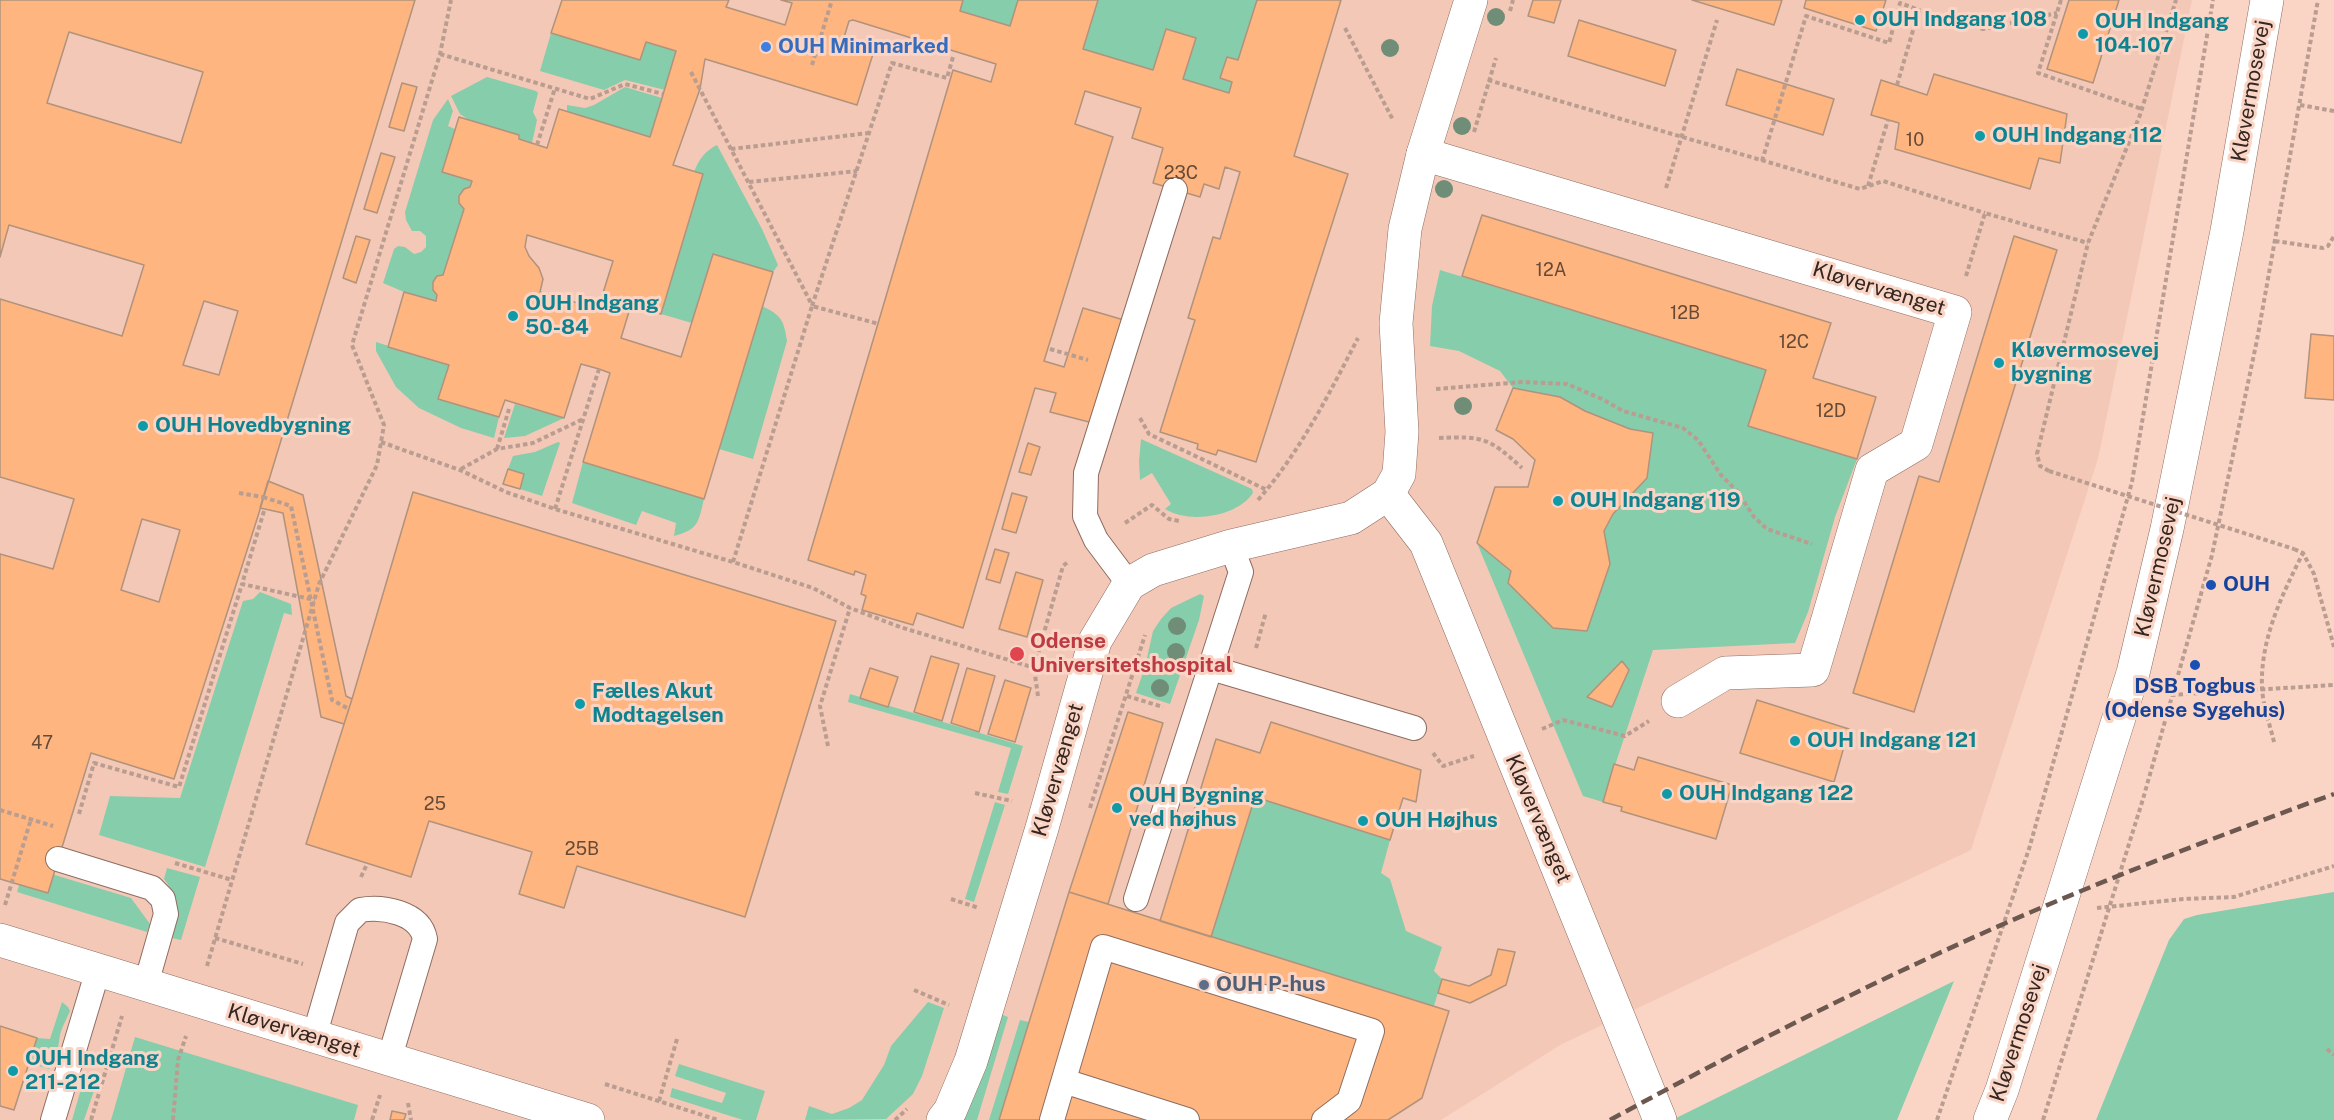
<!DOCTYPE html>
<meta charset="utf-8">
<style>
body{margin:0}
canvas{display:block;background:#fad5c6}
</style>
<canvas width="2334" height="1120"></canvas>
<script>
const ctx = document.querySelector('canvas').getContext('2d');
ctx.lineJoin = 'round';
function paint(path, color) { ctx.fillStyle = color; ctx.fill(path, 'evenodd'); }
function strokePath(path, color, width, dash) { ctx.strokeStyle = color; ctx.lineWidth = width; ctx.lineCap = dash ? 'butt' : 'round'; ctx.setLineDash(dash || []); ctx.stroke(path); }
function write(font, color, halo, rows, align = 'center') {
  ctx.font = font + ' "Public Sans",sans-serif'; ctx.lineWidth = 6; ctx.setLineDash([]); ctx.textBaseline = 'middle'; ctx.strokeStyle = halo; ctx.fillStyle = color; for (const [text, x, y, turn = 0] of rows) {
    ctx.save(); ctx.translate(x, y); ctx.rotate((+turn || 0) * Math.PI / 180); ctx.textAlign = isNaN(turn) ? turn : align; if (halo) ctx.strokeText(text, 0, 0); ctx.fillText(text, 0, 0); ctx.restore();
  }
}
paint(new Path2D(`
 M0,0H2192L2098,459L1971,850L1562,1044L1441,1120H0Z`), '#f4c8b7');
paint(new Path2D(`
 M963,0H1018L1010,26L960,11Z
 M1098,0H1257L1238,60L1227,57L1220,77L1232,82L1229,93L1183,79L1196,38L1166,29L1153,70L1083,49Z
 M551,33L640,60L646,42L676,51L665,90L625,80L604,90L540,71Z
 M487,77L536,91L538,93L533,112L537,120L532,143L520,139L519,135L469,120L460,114L451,96Z
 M625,87L662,98L650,137L567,112V105L585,108L594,105Z
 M448,99L453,111L448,126L455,129L442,172L472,181L470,187L464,189L459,196V203L464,209L443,275L437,276C432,283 431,288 437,295L436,301L404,292L383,283L394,249L398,246L405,247L414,254L421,252L426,247V236L420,231H412L406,220L405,212L433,120Z
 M717,145L762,229L778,265L773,272L713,254L692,323L661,314L703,175L694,172C699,159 705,151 717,145Z
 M1440,270L1766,370L1749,426L1857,459L1835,517L1808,612L1795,643L1653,650L1603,802L1583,796L1477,543L1511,571L1508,583L1553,628L1587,631L1610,564L1604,531L1613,514L1647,478L1653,433L1630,429L1513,388L1500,371L1459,351L1430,346L1432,306Z
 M762,306C781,315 784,320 787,341L753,459L719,449Z
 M376,342L449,365L438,399L499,417L494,438L461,428L419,408L396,387L376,351Z
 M515,404L564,418L525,436L504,438Z
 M1141,439L1252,489L1253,493C1237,517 1189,524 1165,509L1171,504L1152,473L1140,480L1139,461Z
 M558,442L560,443L542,496L520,489L524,474L508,469L513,456L535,452Z
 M583,462L704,499C698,523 699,529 674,536L676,523L642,511L636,525L572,503Z
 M260,592L291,604L292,615L284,613L205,867L99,835L110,796L180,798L243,601L253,599Z
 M1200,594L1204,596L1199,620L1170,704L1136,693L1145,667L1153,631L1161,619L1171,608Z
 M850,694L1023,746L1008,794L998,792L1011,748L848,702Z
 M1255,797L1390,840L1381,873L1390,879L1406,931L1442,947L1434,971L1442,979L1434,1006L1211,937Z
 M995,802L1005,805L974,902L965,899Z
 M25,866L131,898L150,924L147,932L17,892Z
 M167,868L200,877L181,940L172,938C175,914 180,900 164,879Z
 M2334,892V1120H2096L2169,940L2184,919L2197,915Z
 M1954,981L1897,1120H1674V1119Z
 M62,1002L68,1007L70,1011C67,1018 62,1027 60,1035C58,1048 57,1058 49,1069L29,1063L37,1038L50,1039Z
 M928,1002L944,1008L922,1076L913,1094L886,1119L805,1120L809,1106L832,1114L849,1108L862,1100L884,1065L891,1046Z
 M995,1012L1008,1017L977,1120H957Z
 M1020,1020L1029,1022L999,1120H989Z
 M135,1037L358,1105L354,1120H111Z
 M679,1064L765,1091L756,1120H743L670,1097L672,1088L722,1103L726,1093L675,1076Z
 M86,1072L99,1076L84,1120H72Z`), '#86cdac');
const building = new Path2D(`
 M0,0H415L258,516L174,779L91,753L48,893L0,879V554L53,569L74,499L0,477V299L122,336L144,265L9,225L0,257ZM69,32L203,72L181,143L47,103ZM204,301L238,311L219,375L183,365ZM142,519L180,530L159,602L121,590Z
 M562,0H729L726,7L785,25L792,3L781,0H963L960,11L1010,26L1018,0H1098L1083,49L1153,70L1166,29L1196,38L1183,79L1229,93L1232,82L1220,78L1227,57L1238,60L1257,0H1341L1294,156L1348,174L1256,462L1218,450L1216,455L1197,449L1198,444L1160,432L1195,320L1188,318L1213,237L1220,239L1240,172L1225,167L1219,189L1204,184L1200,197L1153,183L1163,148L1132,138L1141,108L1085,91L1075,124L1113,137L1044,361L1064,367L1083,308L1124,320L1093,423L1050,412L1056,393L1035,388L963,628L917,613L913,625L862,610L866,596L861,594L866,575L855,571L854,575L808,560L953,70L991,82L996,64L853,20L849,21L842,44L873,54L857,105L705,59L700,89L673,165L703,174L661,314L631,305L621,338L681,357L713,254L773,272L704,499L583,462L610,373L599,369L581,364L564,418L505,400L499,417L438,399L449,365L388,347L404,292L436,301L437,295L433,290V282L437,276L443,275L464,209L459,203V196L464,189L470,187L472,181L442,172L459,117L519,135V139L547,148L559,109L650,137L662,98L676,51L646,42L640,60L551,33ZM527,235L613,261L598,309L540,292L543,279L539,268L529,256L525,247Z
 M1533,0H1561L1554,23L1528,16Z
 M1692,0H1782L1774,25Z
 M1806,0H1886L1876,31L1804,8Z
 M2069,0H2119L2093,83L2047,69Z
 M1579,20L1676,50L1665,86L1568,56Z
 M1737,69L1834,99L1823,135L1726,105Z
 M1934,74L2067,114L2060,163L2039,158L2030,189L1895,149L1899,123L1871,115L1881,80L1927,95Z
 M402,83L417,87L404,131L389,127Z
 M381,153L395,157L377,213L364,209Z
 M1482,215L1831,323L1813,378L1876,397L1857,459L1748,426L1766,370L1462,276Z
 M356,236L370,240L356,283L343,278Z
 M2014,236L2057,250L1914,712L1853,693L1919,476L1939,482Z
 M2311,334L2334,336V400L2305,398Z
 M1513,388L1560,397L1585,411L1630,429L1653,433L1647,478L1613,514L1604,531L1610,564L1587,631L1553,628L1508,583L1511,571L1477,543L1495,487H1528L1535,460L1513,439L1496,430Z
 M1028,443L1040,447L1031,475L1019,472Z
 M508,469L524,474L520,489L503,484Z
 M268,481L303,495L346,696L352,699L344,724L321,717L283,513L260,508Z
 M413,492L836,621L745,917L577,866L564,908L519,894L532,852L429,821L411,877L306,844L352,699Z
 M1012,493L1027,497L1016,533L1002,529Z
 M995,549L1009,553L1000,583L986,579Z
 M1016,572L1043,580L1027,637L999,629Z
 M931,656L959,664L942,721L914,712Z
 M1622,661L1629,670L1612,707L1587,697Z
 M870,668L898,677L888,707L860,698Z
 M967,668L995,676L979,732L951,723Z
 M1005,680L1031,688L1015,742L988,734Z
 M1757,700L1849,729L1834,782L1740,753Z
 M1128,712L1163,723L1108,904L1069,892Z
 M1271,722L1421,770L1416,802L1403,798L1390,840L1255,797L1211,937L1160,921L1216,739L1260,753Z
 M1638,757L1732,785L1716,839L1621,811L1622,807L1603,802L1614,764L1634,770Z
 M1069,892L1449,1011L1422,1098L1388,1120H999Z
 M1498,949L1515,952L1506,985L1470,1003L1438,993L1442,979L1469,986L1491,975Z
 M0,1026L37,1038L14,1110L0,1106Z
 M392,1111L406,1114L404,1120H390Z`);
paint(building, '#feb57f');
strokePath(building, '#b0927d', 1.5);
const lane = new Path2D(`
 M1129,584L1096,540L1085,516L1086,473L1175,190
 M1211,668L1414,728
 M58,859L152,888L163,899L166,914L146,984
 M1136,899L1241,572L1231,546
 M314,1037L347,923L360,910C382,906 420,912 425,939L389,1060
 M1064,1081L1187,1120
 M53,1120L98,970
 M1052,1120L1103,947L1372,1031L1349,1101L1324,1120`);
const street = new Path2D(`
 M1423,154L1955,312L1916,444L1872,470L1813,670L1725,673L1678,701
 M1388,494L1426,543L1660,1120`);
const secondary = new Path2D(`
 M0,940L588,1120
 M943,1120L950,1111L971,1061L1042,828L1095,641L1129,584L1153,570L1231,546L1351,518L1388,494L1399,474L1402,432L1396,323L1405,229L1423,154L1471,0
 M1990,1120L2002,1090L2133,673L2167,529L2209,321L2227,231L2267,0`);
strokePath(lane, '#8e6d61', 26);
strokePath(street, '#8e6d61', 34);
strokePath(secondary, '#8e6d61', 34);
strokePath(new Path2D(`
 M2061,0L2038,73L2142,109
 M1510,11L1513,0
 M1345,28L1393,120
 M440,54L590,99L625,84L663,94
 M812,65L832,0
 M691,72L812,305
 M1488,80L1860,189L1883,181L1985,213
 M1897,85L1919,10L1983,29L2057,13
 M2300,105L2334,111
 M1474,132L1496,58
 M537,145L555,88
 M731,149L869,133
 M1762,161L1806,16L1889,43L1900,3L1919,10
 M749,182L857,171
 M1868,186L1888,120
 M1666,188L1717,20
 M2275,241L2323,248L2328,246L2334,236
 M1966,276L1985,213L2088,243
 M812,306L892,63L947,78L953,57
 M1050,349L1088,360
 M1436,389L1522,382L1567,384L1602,399L1623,411L1683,428L1698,440L1721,475L1737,491L1754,517L1767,529L1812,544
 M1140,418L1149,434L1267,490
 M1439,438C1484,436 1489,438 1522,468
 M381,442L460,470L506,492L555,509L733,562L813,588L850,608L900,627L1048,672
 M497,449L509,409
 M461,469L497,449L533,443L583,419
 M2049,471L2040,466L2037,454L2088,243L2140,115L2176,0
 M239,493L263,497
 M1258,500C1300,452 1329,394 1358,338
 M555,509L599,369
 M264,511L242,584L315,600
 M1125,523L1152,505L1169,519L1179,521
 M2294,549L2303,553L2314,574L2334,647
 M733,562L812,306L879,324
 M1256,648L1266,612
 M2171,695L2334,685
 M1038,696L1034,668L1063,566L1069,561
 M1127,696L1163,707
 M1542,729L1563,720L1625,736L1649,721
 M2274,742C2270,725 2263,706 2262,688C2260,639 2282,595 2303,553
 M828,746L820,706L850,608
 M1433,753L1443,766L1474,756
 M975,793L1012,801
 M1090,808L1145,635
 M0,810L53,826
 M79,814L94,763L179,787L242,584
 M175,863L232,880
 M361,877L367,864
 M951,899L979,908
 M5,905L31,819
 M2097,908L2183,899L2234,897L2334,866
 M215,938L303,964
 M207,966L319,584L377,465L384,425L352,345L440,54L451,0
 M914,990L949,1005
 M2327,1049L2334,1055
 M605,1084L718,1120
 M659,1101L677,1039
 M408,1103L411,1120
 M91,1120L122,1016
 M173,1120L178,1060L186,1036
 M372,1120L380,1095
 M895,1120L907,1109
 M1937,1120L2029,849L2132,482L2213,0
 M2043,1120L2143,799L2212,555L2257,340L2318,0`), '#ba9d91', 4, [4.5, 3]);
strokePath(lane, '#fff', 24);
strokePath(street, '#fff', 33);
strokePath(secondary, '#fff', 33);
strokePath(new Path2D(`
 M1610,1120C1711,1065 1813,1012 1918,963C2053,899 2193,845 2334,794`), '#6d5850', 4.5, [12, 6]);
strokePath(new Path2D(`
 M2049,471L2294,549
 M263,497L291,506L332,700L349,709`), '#ba9d91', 4, [4.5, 3]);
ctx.fillStyle = '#708d78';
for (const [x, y] of [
 [1496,17],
 [1390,48],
 [1462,126],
 [1444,189],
 [1463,406],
 [1177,626],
 [1176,652],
 [1160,688]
]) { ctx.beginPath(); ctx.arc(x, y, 9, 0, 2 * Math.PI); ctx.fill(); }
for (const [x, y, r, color] of [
 [1860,20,6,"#0f9aa8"],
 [2083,34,6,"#0f9aa8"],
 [766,47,6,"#3f7fe0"],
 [1980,136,6,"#0f9aa8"],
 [513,316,6,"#0f9aa8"],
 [1999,363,6,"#0f9aa8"],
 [143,426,6,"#0f9aa8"],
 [1558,501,6,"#0f9aa8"],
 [2211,585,6,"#1a4fb4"],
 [1017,654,8,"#e0444e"],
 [2195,665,6,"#1a4fb4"],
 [580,704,6,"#0f9aa8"],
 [1795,741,6,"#0f9aa8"],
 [1667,794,6,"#0f9aa8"],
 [1117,808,6,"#0f9aa8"],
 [1363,821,6,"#0f9aa8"],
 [1204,985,6,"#5c6f8a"],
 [13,1071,6,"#0f9aa8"]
]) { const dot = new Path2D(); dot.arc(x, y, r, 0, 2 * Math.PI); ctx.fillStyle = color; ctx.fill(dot); strokePath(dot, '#fad5c6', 2); }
write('18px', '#664a38', null, [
 ["10",1915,140],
 ["23C",1181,173],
 ["12A",1551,270],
 ["12B",1685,313],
 ["12C",1794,342],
 ["12D",1831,411],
 ["47",42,743],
 ["25",435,804],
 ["25B",582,849]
]);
write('bold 21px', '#0d838f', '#fad5c6', [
 ["OUH Indgang 108",1872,20],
 ["OUH Indgang",2095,22],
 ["104-107",2095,46],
 ["OUH Indgang 112",1992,136],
 ["OUH Indgang",525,304],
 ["50-84",525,328],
 ["Kløvermosevej",2011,351],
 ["bygning",2011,375],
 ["OUH Hovedbygning",155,426],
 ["OUH Indgang 119",1570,501],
 ["Fælles Akut",592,692],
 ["Modtagelsen",592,716],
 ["OUH Indgang 121",1807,741],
 ["OUH Indgang 122",1679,794],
 ["OUH Bygning",1129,796],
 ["ved højhus",1129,820],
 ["OUH Højhus",1375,821],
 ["OUH Indgang",25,1059],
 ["211-212",25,1083]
], 'left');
write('bold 21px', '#366cbe', '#fad5c6', [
 ["OUH Minimarked",778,47]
], 'left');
write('21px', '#342621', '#fad5c6', [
 ["Kløvermosevej",2251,91,-80],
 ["Kløvervænget",1879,289,17],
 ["Kløvermosevej",2158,567,-77],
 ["Kløvervænget",1058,770,-74],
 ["Kløvervænget",1538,819,67],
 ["Kløvervænget",294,1031,17],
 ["Kløvermosevej",2019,1033,-72]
]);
write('bold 21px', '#164399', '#fad5c6', [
 ["OUH",2223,585],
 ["DSB Togbus",2195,687,"center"],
 ["(Odense Sygehus)",2195,711,"center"]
], 'left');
write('bold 21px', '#be3a42', '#fad5c6', [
 ["Odense",1030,642],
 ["Universitetshospital",1030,666]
], 'left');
write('bold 21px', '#4e5e75', '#fad5c6', [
 ["OUH P-hus",1216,985]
], 'left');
</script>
